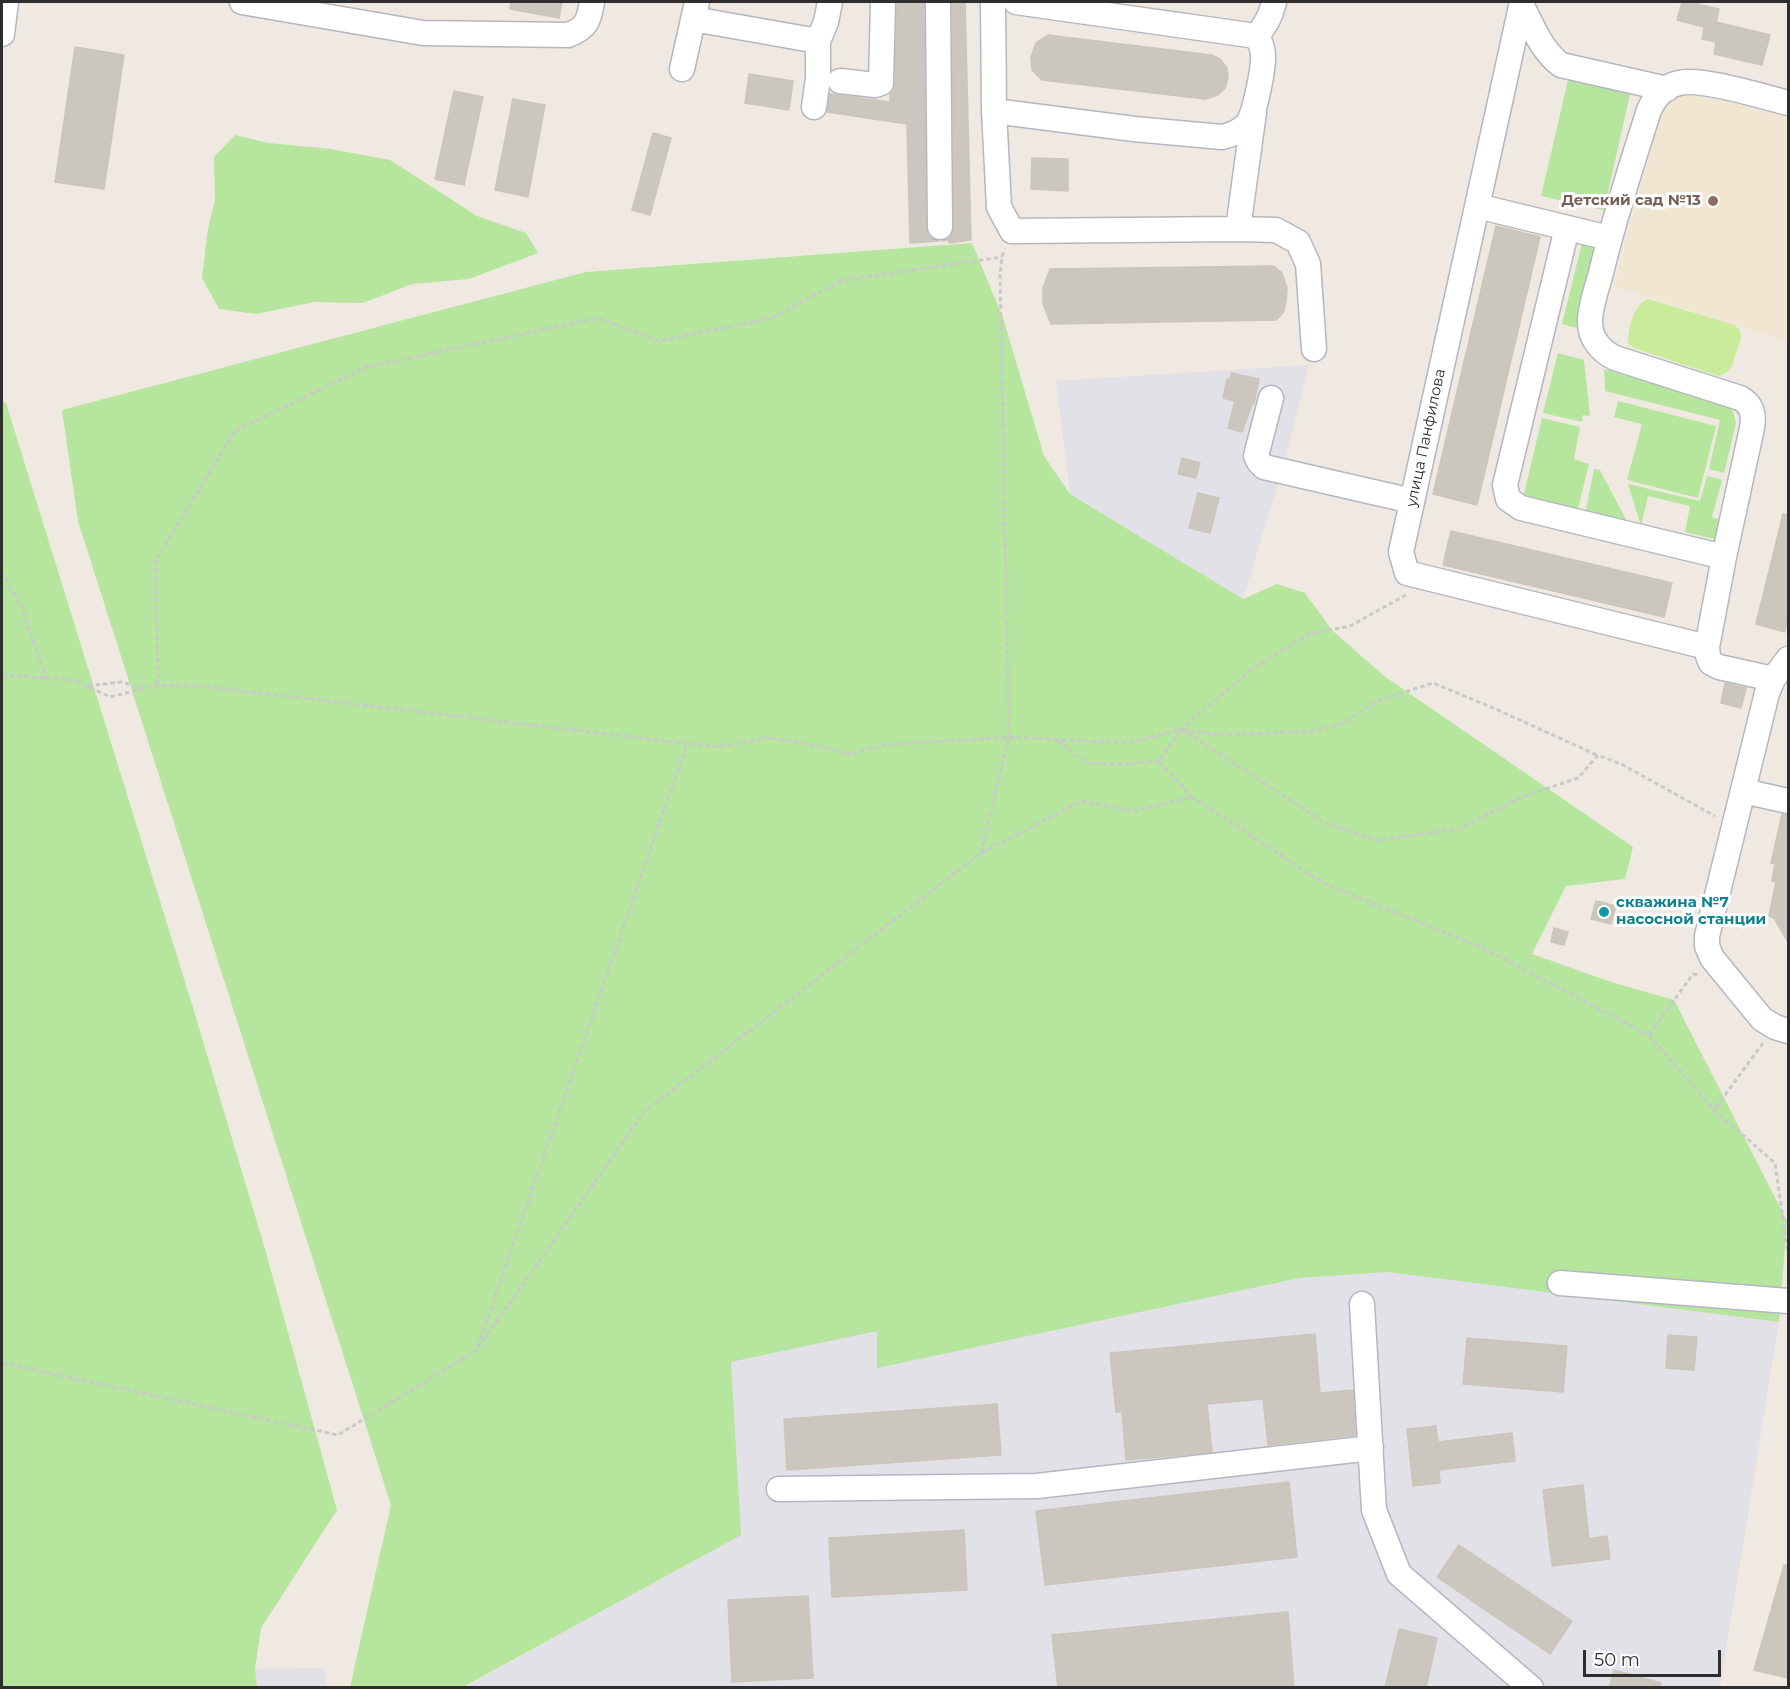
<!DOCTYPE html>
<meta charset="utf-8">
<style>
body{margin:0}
#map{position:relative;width:1790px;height:1689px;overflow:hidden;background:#efe9e1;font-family:Montserrat,sans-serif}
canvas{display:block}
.frame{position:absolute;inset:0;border:3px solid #2e2e2e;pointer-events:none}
.scale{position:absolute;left:1583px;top:1650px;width:138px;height:27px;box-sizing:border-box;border:3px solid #2e2e2e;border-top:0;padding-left:8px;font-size:18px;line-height:21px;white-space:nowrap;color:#2e2e2e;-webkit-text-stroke:4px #fff;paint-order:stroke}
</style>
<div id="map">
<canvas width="1790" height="1689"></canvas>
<div class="frame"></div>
<div class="scale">50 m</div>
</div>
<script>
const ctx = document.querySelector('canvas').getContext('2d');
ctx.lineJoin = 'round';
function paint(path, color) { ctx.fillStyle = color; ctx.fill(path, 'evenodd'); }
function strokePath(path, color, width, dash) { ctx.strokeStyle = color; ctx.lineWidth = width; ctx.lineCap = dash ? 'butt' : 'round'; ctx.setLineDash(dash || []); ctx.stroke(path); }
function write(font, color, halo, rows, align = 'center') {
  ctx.font = font + ' Montserrat,sans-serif'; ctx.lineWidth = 6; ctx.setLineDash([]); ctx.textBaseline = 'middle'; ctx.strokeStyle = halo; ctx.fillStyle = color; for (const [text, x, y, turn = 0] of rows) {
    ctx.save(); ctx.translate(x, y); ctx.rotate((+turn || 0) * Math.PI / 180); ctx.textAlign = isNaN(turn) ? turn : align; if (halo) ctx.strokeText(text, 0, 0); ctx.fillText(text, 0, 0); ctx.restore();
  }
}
paint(new Path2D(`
 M1309,365L1285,461L1243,599L1070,494L1056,381Z
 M1388,1272L1779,1322L1720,1687L463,1688L740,1535L731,1362L878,1330L877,1367L1300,1278Z
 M325,1668L326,1687H257L255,1669Z`), '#e3e1e8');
paint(new Path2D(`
 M1693,91L1788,115V341L1614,286L1661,110L1673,95Z`), '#f0e6d1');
paint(new Path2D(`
 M1569,76L1631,90L1604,210L1541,196Z
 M235,135L268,143L331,149L390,160L477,216L526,233L538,253L469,279L412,284L363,303L314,302L256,314L219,309L202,278L208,228L215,201L214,157Z
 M972,243L1003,318L1044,456L1070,494L1243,599L1277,584L1305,593L1332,630L1384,676L1633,847L1625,879L1566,886L1532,954L1611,982L1674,1000L1787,1221L1779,1322L1388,1272L1300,1278L877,1368V1331L731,1362L741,1535L463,1687H350L391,1505L78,521L62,410L586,272Z
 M1582,243L1598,244L1581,329L1562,324Z
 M1558,353L1584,360L1590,416L1583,415L1582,422L1543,413Z
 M1604,369L1729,406L1733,411L1736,423L1724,473L1709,469L1720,420L1605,391Z
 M1618,401L1716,426L1698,498L1627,480L1642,424L1614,417Z
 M2,402L6,403L194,1011L265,1249L337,1510L261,1628L255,1669L257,1687H2Z
 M1542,418L1580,427L1574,459L1589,464L1577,513L1529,500L1524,494Z
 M1594,469L1600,470L1629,525L1585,514Z
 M1707,476L1722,480L1712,517L1725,521L1718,540L1685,532L1690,506L1648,496L1641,526L1628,484L1700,501Z`), '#b6e59e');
paint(new Path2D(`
 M1648,299L1735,325L1740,331L1741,338L1732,366L1726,373L1718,376L1634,348L1628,343C1628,328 1634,304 1648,299Z`), '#c9ec9a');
const building = new Path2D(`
 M511,2H562L559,18L510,9Z
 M897,2H924L926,227L928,235L933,239L939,241L910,243L907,124L827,112L830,94L890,102V94L893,91L895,83Z
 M952,2H965L971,240L949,243V240L942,241L948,239L952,234L954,227Z
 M1682,2H1689L1719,9L1716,22L1770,35L1762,65L1714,54L1716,42L1702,39L1704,27L1677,20Z
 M1048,35L1211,55L1220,59L1227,68L1228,78L1225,88L1218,95L1205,99L1042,80L1032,70L1031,57L1036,43Z
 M75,47L124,55L104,189L55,182Z
 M749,74L793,81L789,110L745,103Z
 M454,91L483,97L464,185L435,179Z
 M513,99L545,105L528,197L495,190Z
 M653,133L671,138L650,215L632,210Z
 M1032,158L1068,159V191L1031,189Z
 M1496,226L1540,237L1477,505L1433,494Z
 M1274,266L1282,273L1287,288L1286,302L1283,313L1276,320L1051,324L1043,304V288L1050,269Z
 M1231,373L1259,379L1254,404H1252L1242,432L1228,428L1235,401L1223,398L1227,379L1230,380Z
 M1182,458L1200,463L1196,478L1178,474Z
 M1198,493L1219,498L1210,533L1189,528Z
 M1783,514L1788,515V617L1785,632L1756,624Z
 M1451,531L1672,583L1664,617L1443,565Z
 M1725,683L1746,688L1741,708L1721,703Z
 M1782,814L1788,815V942L1774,918L1769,916L1776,882L1772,881L1775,864L1771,863Z
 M1596,901L1616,906L1611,924L1591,919Z
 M1554,928L1568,932L1564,945L1551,942Z
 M1315,1334L1320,1393L1353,1390L1355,1435L1268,1445L1263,1399L1207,1404L1212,1452L1126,1460L1122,1412H1116L1110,1353Z
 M1668,1335L1697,1337L1694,1370L1666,1368Z
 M1467,1338L1567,1346L1563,1392L1463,1384Z
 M997,1404L1001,1455L787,1470L784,1419Z
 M1436,1426L1438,1442L1512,1433L1515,1461L1439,1470L1440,1483L1413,1486L1407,1429Z
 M1289,1482L1297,1557L1045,1585L1036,1511Z
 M1583,1485L1589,1539L1607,1536L1610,1559L1552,1566L1543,1490Z
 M964,1530L967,1590L832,1597L829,1538Z
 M1459,1545L1572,1621L1550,1654L1437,1577Z
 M1784,1565L1788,1566V1678L1754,1670Z
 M808,1596L813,1678L732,1682L728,1600Z
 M1288,1612L1294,1688H1058L1052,1635Z
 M1399,1629L1437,1638L1426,1688H1385Z
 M1614,1670L1661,1683V1688H1609Z`);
paint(building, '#cbc7bf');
strokePath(building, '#cbc5ba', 1.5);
const minor = new Path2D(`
 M242,2L423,33L568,35C587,28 589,20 592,2
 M938,2L940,227
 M993,2L994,111L999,207L1012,231L1238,229L1254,112
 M1016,2L1256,36
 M1522,2L1401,552L1407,573L1707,647
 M1522,6C1533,27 1541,50 1561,65L1667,89
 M693,19L818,41V78L814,107
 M2,34L6,2
 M818,41L826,22L830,2
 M682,69L697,2
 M840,81L875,85L881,83L883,2
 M994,111L1134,129L1222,137C1231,135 1241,131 1247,124C1255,114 1264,67 1263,54C1262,47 1261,42 1256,36C1266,26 1271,16 1274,2
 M1477,206L1609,238
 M1567,228L1505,485L1508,499L1521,508L1724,557
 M1238,229L1276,230L1298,242L1308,264L1314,349
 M1271,398L1256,456L1259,462L1264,467L1412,501
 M1788,659L1773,679L1767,693L1707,936V946L1712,958L1762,1019L1775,1027L1788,1031
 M1773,679L1719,667L1711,663L1708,656L1707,647L1724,557L1752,428C1754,415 1753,405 1740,398L1615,358C1601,351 1590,339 1590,322C1590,306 1597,288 1601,273C1614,218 1632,164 1649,110C1655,97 1665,86 1679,83C1701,77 1764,97 1788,103
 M1743,791L1788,801
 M1560,1283L1788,1301
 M1362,1304L1374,1510L1399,1574L1531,1688
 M779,1489L1037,1486L1371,1448`);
strokePath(minor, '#b4b7c1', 27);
strokePath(new Path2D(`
 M2,572L22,608L47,679
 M2,675L74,680L110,697L158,685L209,687L718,747L768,738L799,742L849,754L885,745L1009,737L1129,743L1181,729L1251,670L1309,634L1350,626L1406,595
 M158,685L156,560L235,431L367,367L598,318L658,341L772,318L843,280L1002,257
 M88,686L121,682L144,688
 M1181,729L1327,824L1378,840L1460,829L1522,797L1578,778L1598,755L1623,765L1715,816
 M1183,730L1221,735L1316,731L1343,723L1377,701L1433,683L1491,707L1597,755
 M1180,731L1159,761L1192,797
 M1057,741L1088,763L1123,764L1159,761
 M982,853L1081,801L1134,811L1192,797L1325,884L1483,948L1649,1035L1714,1110
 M1649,1035L1693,974L1698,975
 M1763,1043L1714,1110L1775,1163L1788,1254
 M478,1346L687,744
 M2,1363L338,1435L476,1351L644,1112L981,853L1009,737L1000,275L1002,257L1005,249`), '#c9c9c9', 3, [4.5, 3]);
strokePath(minor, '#fff', 24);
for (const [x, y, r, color] of [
 [1713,201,6,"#8d6e63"],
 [1604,912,6,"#0f9aa8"]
]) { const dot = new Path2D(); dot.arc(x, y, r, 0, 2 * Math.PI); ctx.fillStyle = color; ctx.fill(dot); strokePath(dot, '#fff', 2); }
write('bold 15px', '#785e54', '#fff', [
 ["Детский сад №13",1701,201]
], 'right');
write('15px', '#2e2e2e', '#fff', [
 ["улица Панфилова",1426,438,-78]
]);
write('bold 15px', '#0d838f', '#fff', [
 ["скважина №7",1616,903],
 ["насосной станции",1616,920]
], 'left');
</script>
